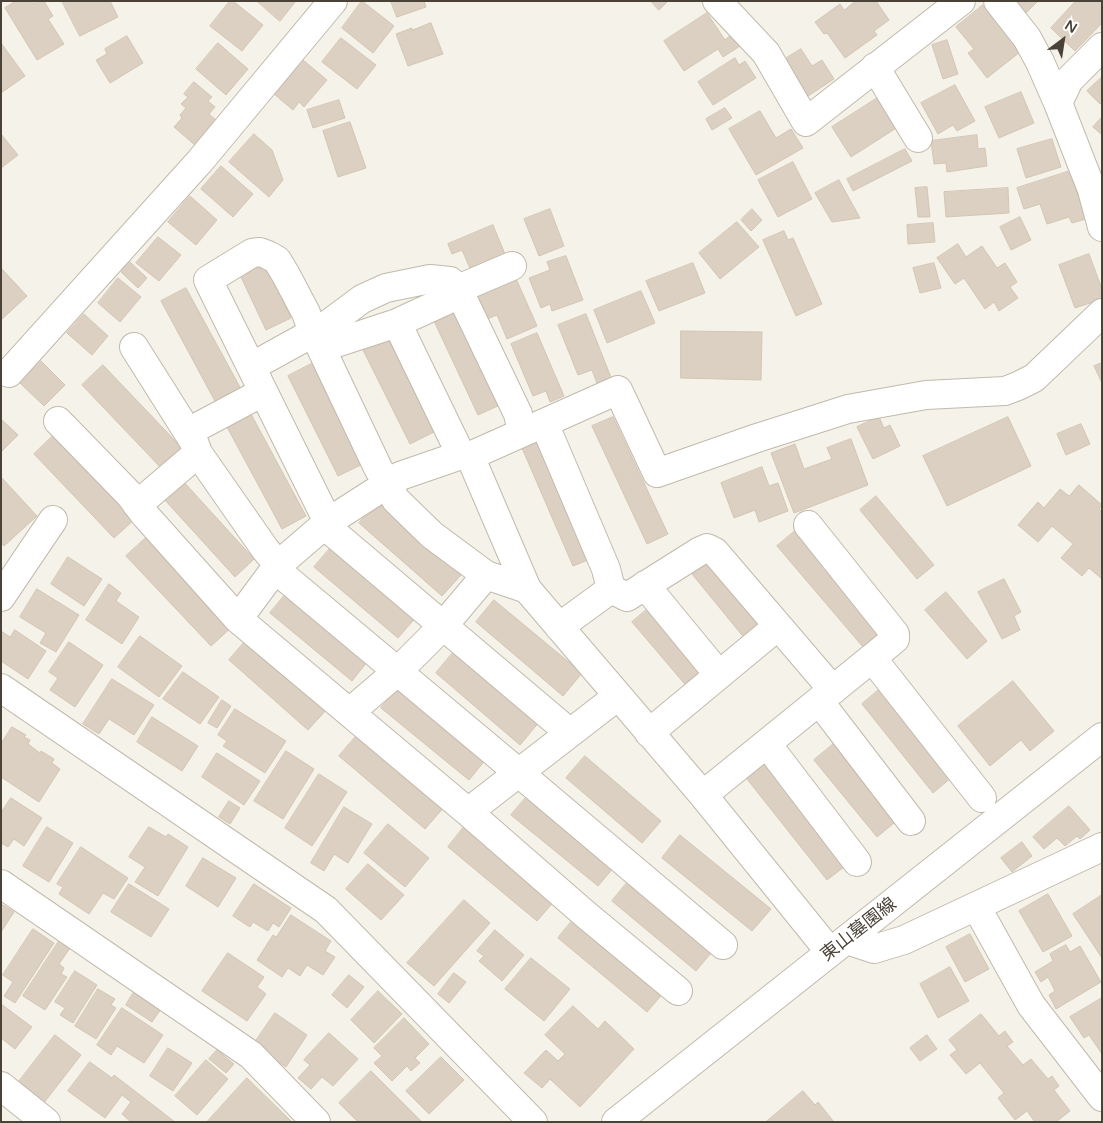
<!DOCTYPE html>
<meta charset="utf-8">
<style>
body{margin:0}
#map{position:relative;width:1103px;height:1123px;overflow:hidden;background:#f5f2ea;font-family:"Varela Round",sans-serif}
canvas{display:block}
.frame{position:absolute;inset:0;border:2px solid #4a4237;pointer-events:none}
.north{position:absolute;left:1038px;top:15px;width:50px;height:50px;-webkit-text-stroke:4px #fff;paint-order:stroke;rotate:31deg;font-size:14px;font-weight:700;line-height:20px;text-align:center;color:#4a4237}
.north::after{content:'';display:block;margin:auto;width:18px;height:22px;background:#4a4237;clip-path:polygon(50% 0,100% 100%,50% 72%,0 100%)}
</style>
<div id="map">
<canvas width="1103" height="1123"></canvas>
<div class="frame"></div>
<div class="north">N</div>
</div>
<script>
const ctx = document.querySelector('canvas').getContext('2d');
ctx.lineJoin = 'round';
function paint(path, color) { ctx.fillStyle = color; ctx.fill(path, 'evenodd'); }
function strokePath(path, color, width, dash) { ctx.strokeStyle = color; ctx.lineWidth = width; ctx.lineCap = dash ? 'butt' : 'round'; ctx.setLineDash(dash || []); ctx.stroke(path); }
function write(font, color, halo, rows, align = 'center') {
  ctx.font = font + ' "Varela Round","Noto Sans JP",sans-serif'; ctx.lineWidth = 4.5; ctx.setLineDash([]); ctx.textBaseline = 'middle'; ctx.strokeStyle = halo; ctx.fillStyle = color; for (const [text, x, y, turn = 0] of rows) {
    ctx.save(); ctx.translate(x, y); ctx.rotate((+turn || 0) * Math.PI / 180); ctx.textAlign = isNaN(turn) ? turn : align; if (halo) ctx.strokeText(text, 0, 0); ctx.fillText(text, 0, 0); ctx.restore();
  }
}
const building = new Path2D(`
 M16,1H32L33,4L37,1H44L53,16L48,19L64,44L37,60L5,8Z
 M62,1H110L118,17L80,36Z
 M230,1H233L263,25L242,51L210,26Z
 M257,1H296L280,21Z
 M362,1L394,26L373,53L342,28Z
 M391,1H424L426,7L397,17Z
 M651,1H668L659,10Z
 M856,1H876L889,20L874,31L877,35L845,58L827,33L824,34L815,22L840,4L844,10Z
 M1013,1H1038L1026,13Z
 M1076,1H1102V23L1075,51L1051,28Z
 M983,5L1020,52L987,78L968,53L974,49L956,27Z
 M707,13L725,40L732,34L740,46L723,57L718,49L684,71L664,41Z
 M431,23L443,54L408,66L396,34L412,28V30Z
 M127,36L143,63L110,83L96,60L107,54L105,49Z
 M341,38L376,65L357,89L322,62Z
 M947,40L958,74L943,79L932,45Z
 M1,43L25,76L1,93Z
 M218,43L248,69L226,95L196,69Z
 M801,49L812,66L822,60L834,79L808,96L785,59Z
 M735,58L739,65L745,61L756,78L713,105L698,82Z
 M303,60L327,80L304,107L299,102L293,110L274,94Z
 M1102,77V102L1100,104L1087,91Z
 M194,82L212,97L208,101L215,107L209,114L217,121L196,146L174,127L182,118L180,115L186,108L181,104L188,97L184,94Z
 M955,85L975,121L957,131L953,125L938,134L921,103Z
 M1021,92L1034,123L999,138L985,107Z
 M879,97L898,127L851,157L832,127Z
 M339,100L345,118L313,128L307,110Z
 M725,108L732,118L712,130L706,119Z
 M760,111L776,138L791,129L803,148L756,175L729,129Z
 M1102,117V135L1093,127Z
 M350,122L366,168L338,177L323,131Z
 M1,134L18,155L1,168Z
 M254,134L272,150L283,180L269,197L229,162Z
 M977,135L978,149L985,148L987,166L947,172L946,163L934,164L931,141Z
 M1052,139L1061,167L1026,178L1017,149Z
 M905,149L912,161L853,191L847,179Z
 M793,162L812,199L778,217L758,180Z
 M221,166L253,194L233,217L201,189Z
 M1070,171L1086,219L1072,223L1069,217L1047,224L1040,204L1024,209L1017,188Z
 M839,180L860,218L832,222L815,193Z
 M927,187L930,217H918L915,188Z
 M1008,188L1009,213L946,217L944,192Z
 M190,196L217,220L196,245L168,222Z
 M550,209L564,246L539,256L524,219Z
 M752,209L762,220L751,231L741,220Z
 M1020,217L1031,240L1011,250L1000,227Z
 M737,222L759,247L720,279L699,253Z
 M933,223L935,242L908,244L907,225Z
 M493,225L507,259L472,273L462,250L452,254L448,244Z
 M784,231L788,240L793,238L822,304L796,316L763,240Z
 M158,237L181,255L159,281L136,263Z
 M958,244L966,257L982,246L997,268L1005,263L1017,282L1010,287L1018,298L999,311L994,302L985,309L964,278L955,284L937,258Z
 M1089,254L1102,289V299L1075,308L1059,265Z
 M566,256L583,300L552,311L550,304L541,308L529,278L550,270L547,262Z
 M130,262L147,278L138,288L121,272Z
 M266,263L291,318L266,330L240,275Z
 M693,263L705,293L659,311L646,281Z
 M934,263L941,288L920,293L913,268Z
 M1,268L27,296L1,320Z
 M514,274L537,326L507,339L497,315L482,321L469,293Z
 M118,278L141,297L120,322L98,303Z
 M186,288L241,389L216,403L161,301Z
 M641,291L655,323L607,343L594,310Z
 M458,310L502,404L478,415L434,321Z
 M84,314L108,336L92,355L67,333Z
 M586,314L612,380L598,386L592,370L578,375L558,325Z
 M681,331L762,332L761,380L681,378Z
 M537,333L564,396L550,402L546,391L533,396L511,344Z
 M387,336L434,432L410,444L362,348Z
 M41,361L65,385L44,406L20,383Z
 M315,362L365,463L338,476L288,376Z
 M1102,363V383L1094,366Z
 M103,365L183,449L162,469L82,385Z
 M251,414L306,516L282,529L227,427Z
 M613,417L668,534L647,544L592,426Z
 M879,417L884,428L890,425L900,446L873,459L857,427Z
 M1008,417L1031,466L947,506L923,456Z
 M1,419L18,435L1,452Z
 M1081,424L1090,444L1066,455L1057,434Z
 M55,434L135,519L114,538L34,454Z
 M543,439L595,557L573,566L522,448Z
 M851,439L868,485L794,513L771,453L795,444L804,469L832,459L827,448Z
 M762,467L769,486L778,483L788,511L759,522L755,510L734,518L721,483Z
 M1,477L37,516L4,546L1,543Z
 M183,481L254,559L235,577L164,499Z
 M1079,485L1102,505L1099,509L1102,512V579L1089,568L1082,576L1061,558L1073,544L1052,526L1038,542L1018,525L1038,502L1044,508L1060,489L1069,496Z
 M876,496L934,565L917,579L860,510Z
 M378,501L461,575L442,596L359,523Z
 M795,531L880,632L863,647L777,546Z
 M148,536L233,626L211,646L126,556Z
 M333,545L417,616L398,638L314,567Z
 M68,557L102,579L84,606L51,584Z
 M711,558L765,624L746,640L692,574Z
 M1004,579L1021,612L1014,616L1020,630L1002,639L978,592Z
 M109,584L121,593L116,601L139,617L122,644L86,620Z
 M37,589L79,615L56,652L40,643L46,633L20,617Z
 M289,590L371,657L352,681L270,613Z
 M946,592L987,641L967,659L925,610Z
 M494,600L582,673L563,696L476,622Z
 M651,606L708,673L689,689L632,622Z
 M15,630L46,651L28,679L1,661V631L10,637Z
 M140,636L182,666L159,697L118,667Z
 M248,638L328,708L308,730L229,660Z
 M69,642L103,665L75,707L50,690L58,678L49,672Z
 M456,649L540,721L520,745L436,673Z
 M183,672L219,697L200,724L163,699Z
 M112,679L154,705L134,735L109,719L99,734L83,724Z
 M1013,681L1054,731L1030,751L1021,740L990,766L958,726Z
 M399,686L487,758L469,780L381,708Z
 M881,688L952,777L933,793L862,704Z
 M222,700L231,706L217,728L208,723Z
 M235,709L286,741L265,773L223,746L227,741L218,735Z
 M152,717L198,746L182,771L137,742Z
 M12,727L26,735L24,737L30,740L28,744L40,753L41,751L54,759L52,763L60,769L39,802L1,777V744Z
 M358,734L445,806L425,829L339,756Z
 M837,741L900,818L877,837L814,760Z
 M286,751L314,769L283,819L254,801Z
 M217,753L260,781L244,805L202,777Z
 M585,756L661,821L642,843L566,778Z
 M767,763L848,864L827,880L747,779Z
 M319,774L347,792L312,846L285,828Z
 M529,794L615,866L598,886L511,815Z
 M11,798L42,818L24,846L14,839L8,847L1,843L2,833L1,832V813Z
 M229,801L240,808L230,824L219,817Z
 M1069,806L1090,830L1080,839L1077,836L1065,846L1057,838L1044,849L1033,837Z
 M344,807L372,824L348,863L334,854L324,871L311,863Z
 M467,823L557,898L537,921L448,847Z
 M388,824L429,858L405,887L364,853Z
 M47,827L73,843L49,882L23,866Z
 M149,827L166,837L168,834L188,847L158,896L135,882L145,867L129,857Z
 M680,835L771,909L752,931L662,858Z
 M1022,842L1032,856L1012,872L1001,858Z
 M81,847L128,878L114,899L103,893L89,914L59,894L63,887L57,884Z
 M203,858L236,878L218,907L186,886Z
 M368,864L404,895L381,920L346,889Z
 M631,878L716,947L696,971L612,901Z
 M129,884L169,909L151,937L111,912Z
 M254,884L291,908L279,927L273,923L268,931L253,922L250,927L233,916Z
 M1048,894L1072,936L1043,952L1019,911Z
 M1102,895V958L1073,914Z
 M464,900L490,923L434,986L407,963Z
 M1,904L14,912L1,932Z
 M291,915L331,941L325,951L335,957L323,975L307,965L300,976L288,968L282,977L257,960L273,935L276,937Z
 M576,916L665,991L647,1012L558,938Z
 M33,929L54,943L15,1003L4,996L13,982L3,975Z
 M495,930L524,955L502,981L479,961L484,956L477,951Z
 M970,934L989,969L965,982L946,947Z
 M59,941L70,948L59,964L64,968L61,974L67,977L45,1010L23,996Z
 M1066,945L1070,952L1080,946L1101,982L1056,1009L1049,995L1055,991L1048,977L1041,982L1035,972L1053,961L1050,954Z
 M228,953L264,977L257,987L266,994L247,1021L202,991Z
 M531,958L570,989L544,1021L505,989Z
 M950,967L969,1001L938,1018L920,984Z
 M75,971L97,985L73,1023L60,1015L65,1008L55,1002Z
 M454,973L466,982L449,1003L438,994Z
 M349,975L364,987L347,1008L332,995Z
 M98,989L115,999L111,1005L116,1008L96,1039L75,1026Z
 M378,991L402,1014L374,1043L351,1020Z
 M134,992L161,1009L152,1022L126,1005Z
 M1102,998V1054L1089,1035L1084,1038L1070,1017Z
 M1,1004L32,1027L15,1049L1,1038Z
 M573,1006L598,1029L605,1021L634,1049L580,1107L550,1079L542,1088L524,1073L546,1050L558,1061L565,1054L545,1035Z
 M122,1008L163,1035L144,1063L117,1046L111,1055L97,1045Z
 M275,1013L307,1035L286,1067L253,1045Z
 M981,1014L999,1036L1005,1031L1013,1042L1007,1046L1023,1065L1031,1059L1048,1079L1052,1076L1059,1086L1054,1090L1070,1111L1056,1122H1035L1027,1111L1015,1120L998,1098L1004,1093L980,1063L966,1074L950,1055L957,1050L949,1040Z
 M404,1018L429,1044L415,1058L420,1063L411,1071L407,1066L392,1081L374,1063L382,1056L374,1048Z
 M329,1033L358,1059L333,1086L322,1077L311,1089L298,1078L310,1065L304,1060Z
 M55,1035L81,1055L43,1104L17,1084Z
 M927,1035L937,1049L920,1061L910,1048Z
 M168,1048L192,1063L173,1091L150,1076Z
 M217,1050L234,1064L226,1073L209,1059Z
 M441,1057L464,1080L429,1114L406,1091Z
 M206,1060L228,1079L197,1115L175,1096Z
 M90,1062L112,1078L114,1075L175,1122H131L122,1114L131,1102L122,1095L105,1118L68,1091Z
 M371,1071L421,1121L420,1122H358L339,1103Z
 M247,1078L292,1122H207Z
 M803,1091L815,1105L818,1102L834,1122H766Z`);
paint(building, '#dbd0c1');
strokePath(building, '#d3c5b1', 1);
const minor = new Path2D(`
 M717,1L766,53L806,122L961,1
 M998,1L1027,38L1040,62L1058,103L1092,190L1102,227
 M875,67L918,138
 M1058,103L1069,80L1102,47
 M458,289L512,266
 M397,323L461,455
 M134,347L194,442L198,453L265,549L278,565
 M321,348L378,468L396,500L432,535L486,575L527,589
 M251,367L327,325L362,299L386,288L430,279L450,281L458,289L518,414L522,432
 M9,373L200,161L333,1
 M58,421L130,495L145,515L238,619L468,812L585,914L678,991
 M544,423L606,569L611,589
 M188,432L263,392
 M470,456L527,589L703,795L830,952
 M137,505L198,453
 M328,522L208,280L252,253L260,252L268,255L277,260L286,275L306,313L313,333L321,348L397,323L460,294
 M324,525L570,733
 M808,525L895,634V639L872,658
 M275,569L519,773L723,945
 M645,585L719,675
 M1,597L53,520
 M238,619L278,565L328,522L400,476L461,455L470,456L618,390L657,473L757,438L848,409L926,395L1005,391L1018,386L1034,378L1102,313
 M559,627L611,589L627,597L700,551L707,548L715,552L833,690
 M1,688L326,910L533,1122
 M819,701L911,821
 M350,712L398,671L443,626L486,575
 M649,733L778,626
 M767,744L857,862
 M703,795L872,658L982,798
 M468,812L618,696
 M1,884L251,1055L316,1122
 M976,906L1031,1005L1102,1097
 M847,940L874,949L904,940L1102,847
 M1,1086L46,1122
 M616,1122L1102,737`);
strokePath(minor, '#c2baab', 30);
strokePath(minor, '#fff', 28);
write('18px', '#4a4237', '#fff', [
 ["東山墓園線",859,930,-38]
]);
</script>
